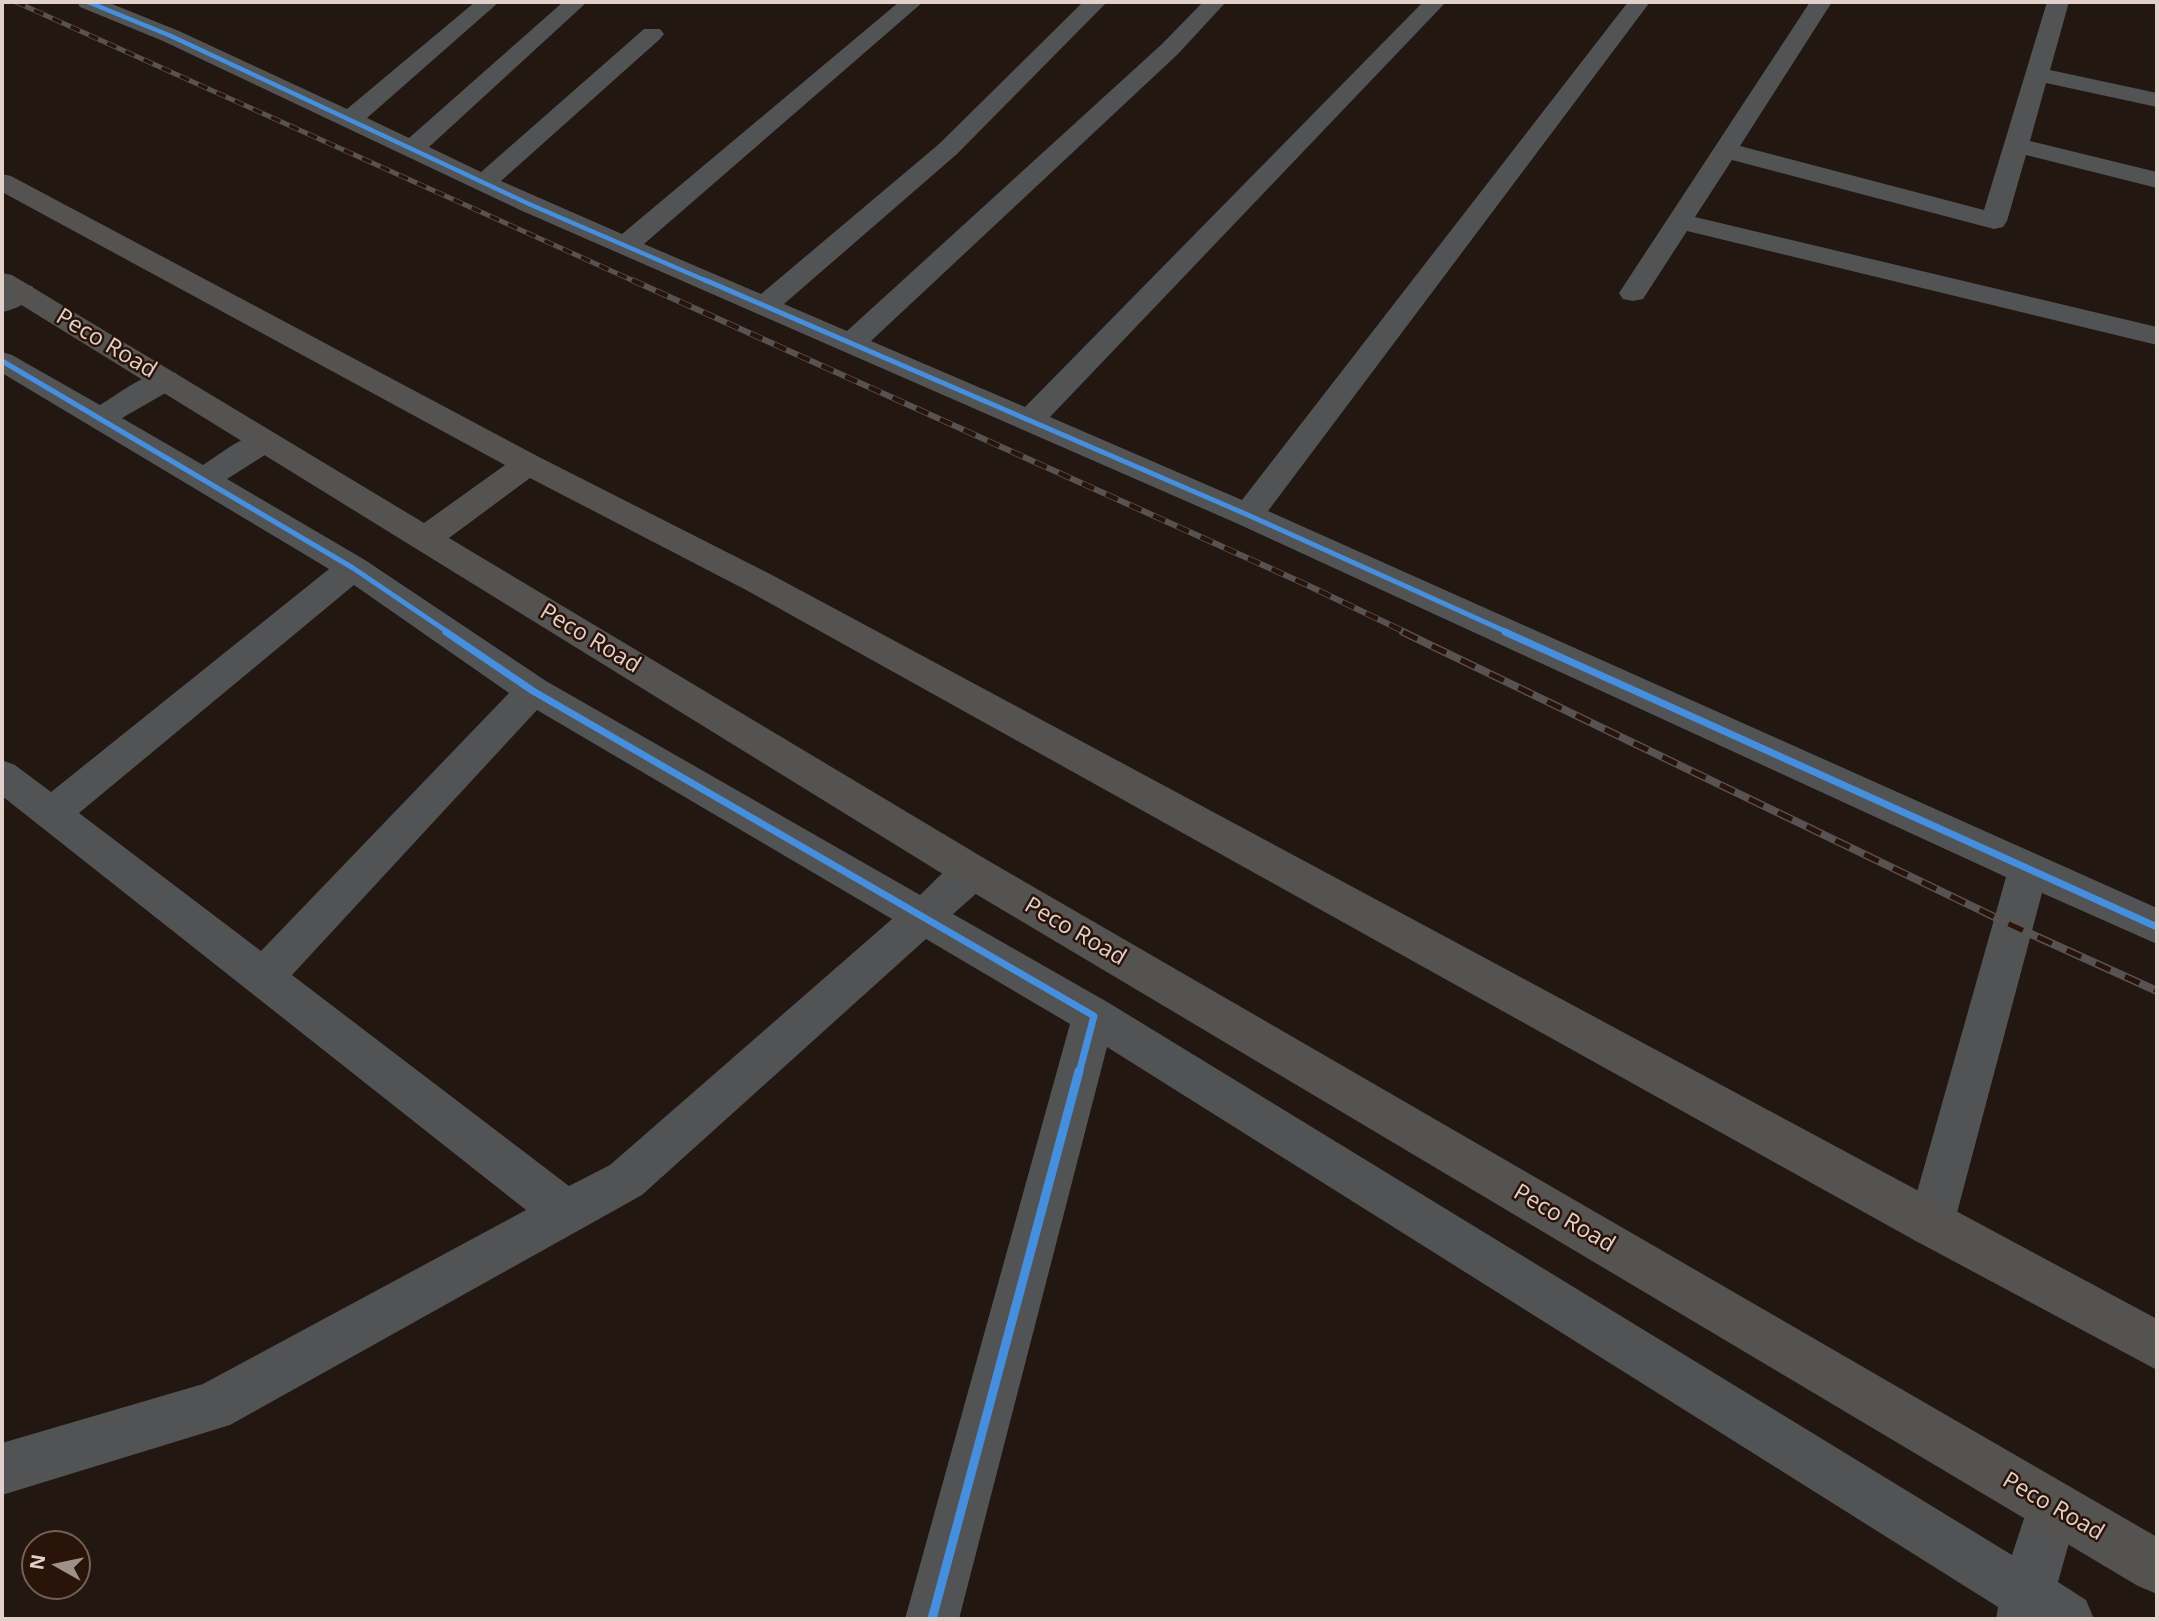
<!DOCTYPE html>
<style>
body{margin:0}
#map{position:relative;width:2159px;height:1621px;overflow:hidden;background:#221711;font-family:"Open Sans",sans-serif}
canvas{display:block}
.frame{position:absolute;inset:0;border:4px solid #e2d1ca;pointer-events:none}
.north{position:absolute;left:21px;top:1530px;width:70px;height:70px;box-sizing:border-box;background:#2a1409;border:2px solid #746056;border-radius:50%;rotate:279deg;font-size:19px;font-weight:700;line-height:28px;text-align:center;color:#e2d1ca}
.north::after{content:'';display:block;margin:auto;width:24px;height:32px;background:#9f9089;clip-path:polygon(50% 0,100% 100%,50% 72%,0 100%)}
</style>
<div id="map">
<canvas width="2159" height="1621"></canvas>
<div class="frame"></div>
<div class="north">N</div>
</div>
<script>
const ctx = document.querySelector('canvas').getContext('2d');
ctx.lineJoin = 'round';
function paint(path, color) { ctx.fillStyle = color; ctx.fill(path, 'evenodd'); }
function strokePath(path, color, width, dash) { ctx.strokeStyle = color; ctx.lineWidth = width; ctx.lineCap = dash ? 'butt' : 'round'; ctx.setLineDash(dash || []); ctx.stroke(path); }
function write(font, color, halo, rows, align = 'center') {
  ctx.font = font + ' "Open Sans",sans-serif'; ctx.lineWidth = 5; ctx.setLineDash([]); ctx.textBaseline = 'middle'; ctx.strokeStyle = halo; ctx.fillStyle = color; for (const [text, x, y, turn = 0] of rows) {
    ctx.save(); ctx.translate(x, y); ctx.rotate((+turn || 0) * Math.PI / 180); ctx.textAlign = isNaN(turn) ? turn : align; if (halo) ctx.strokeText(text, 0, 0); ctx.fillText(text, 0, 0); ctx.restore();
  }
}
paint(new Path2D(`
 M77,2H107L179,31L347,109L475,2H499L367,118L409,138L563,2H587L429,147L481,172L644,29H660L664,34L660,39L501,181L622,234L899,2H923L644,244L761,294L939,144L1083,2H1107L957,154L784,304L847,331L1162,44L1203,2H1226L1178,54L871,341L1025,407L1423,2H1446L1050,417L1242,500L1628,2H1650L1268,511L2157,908V944L2042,893L1954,1224L1948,1240L1931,1247L1914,1240L1908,1224L2006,877L1236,523L520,210L163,41L80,7Z
 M1810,2H1832L1740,146L1984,210L2047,2H2069L2050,70L2157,93V107L2046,83L2030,141L2157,172V188L2026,155L2007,221L2003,227L1994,229L1732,160L1695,217L2157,327V345L1687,231L1643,299L1633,301L1623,299L1619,293Z
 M22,284L32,286L36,292C29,303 14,310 2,312V292Z
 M2,352L12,355L100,405C121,393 150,367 176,373L180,380L176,387L122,418L203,465C224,452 251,427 276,434L281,441L276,448L227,479L365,560L546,681L920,895C940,877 958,850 987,860L993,872L987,884L953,914L1109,1003L2012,1555L2034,1488L2053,1481L2072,1488L2079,1507L2058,1582L2086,1600L2094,1619H1996L1998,1607L1107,1047L959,1619H905L1070,1024L926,939L642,1195L230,1425L2,1495V1443L203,1384L526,1210L2,796V760L15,765L51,792L329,569L2,373ZM354,585L509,693L261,951L79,813ZM537,710L892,919L610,1165L569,1186L292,975Z`), '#515354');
paint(new Path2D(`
 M2,174L11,176L539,457L772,575L2157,1319V1370L1914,1240L748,591L530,478L449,538L987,860L2157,1537V1594L2138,1586L959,884L2,293V273L12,275L424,523L505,465L2,192Z`), '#545352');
const railFar2 = new Path2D(`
 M16,2L636,282`);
const railFar1 = new Path2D(`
 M632,280L1307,585L1407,633`);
const rail = new Path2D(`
 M1403,632L2011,925L2157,991`);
strokePath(railFar2, '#585352', 5);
strokePath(railFar1, '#585352', 6);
strokePath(rail, '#585352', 8);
strokePath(railFar2, '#2a1409', 3.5, [10]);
strokePath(railFar1, '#2a1409', 4.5, [13]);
strokePath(rail, '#2a1409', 5, [16]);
strokePath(new Path2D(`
 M88,2L171,36L529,204L709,282`), '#468fdf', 4.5);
strokePath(new Path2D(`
 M705,280L1248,515L1509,633
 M2,361L353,568L449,633`), '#468fdf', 5);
strokePath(new Path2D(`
 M446,632L533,691L1094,1016L1079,1073
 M1505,632L2157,927`), '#468fdf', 7);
strokePath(new Path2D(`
 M932,1619L1079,1071`), '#468fdf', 9);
write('23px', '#e2d1ca', '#2a1409', [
 ["Peco Road",106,344,31],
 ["Peco Road",590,639,31],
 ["Peco Road",1075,932,30],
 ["Peco Road",1564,1219,30],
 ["Peco Road",2053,1507,30]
]);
</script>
